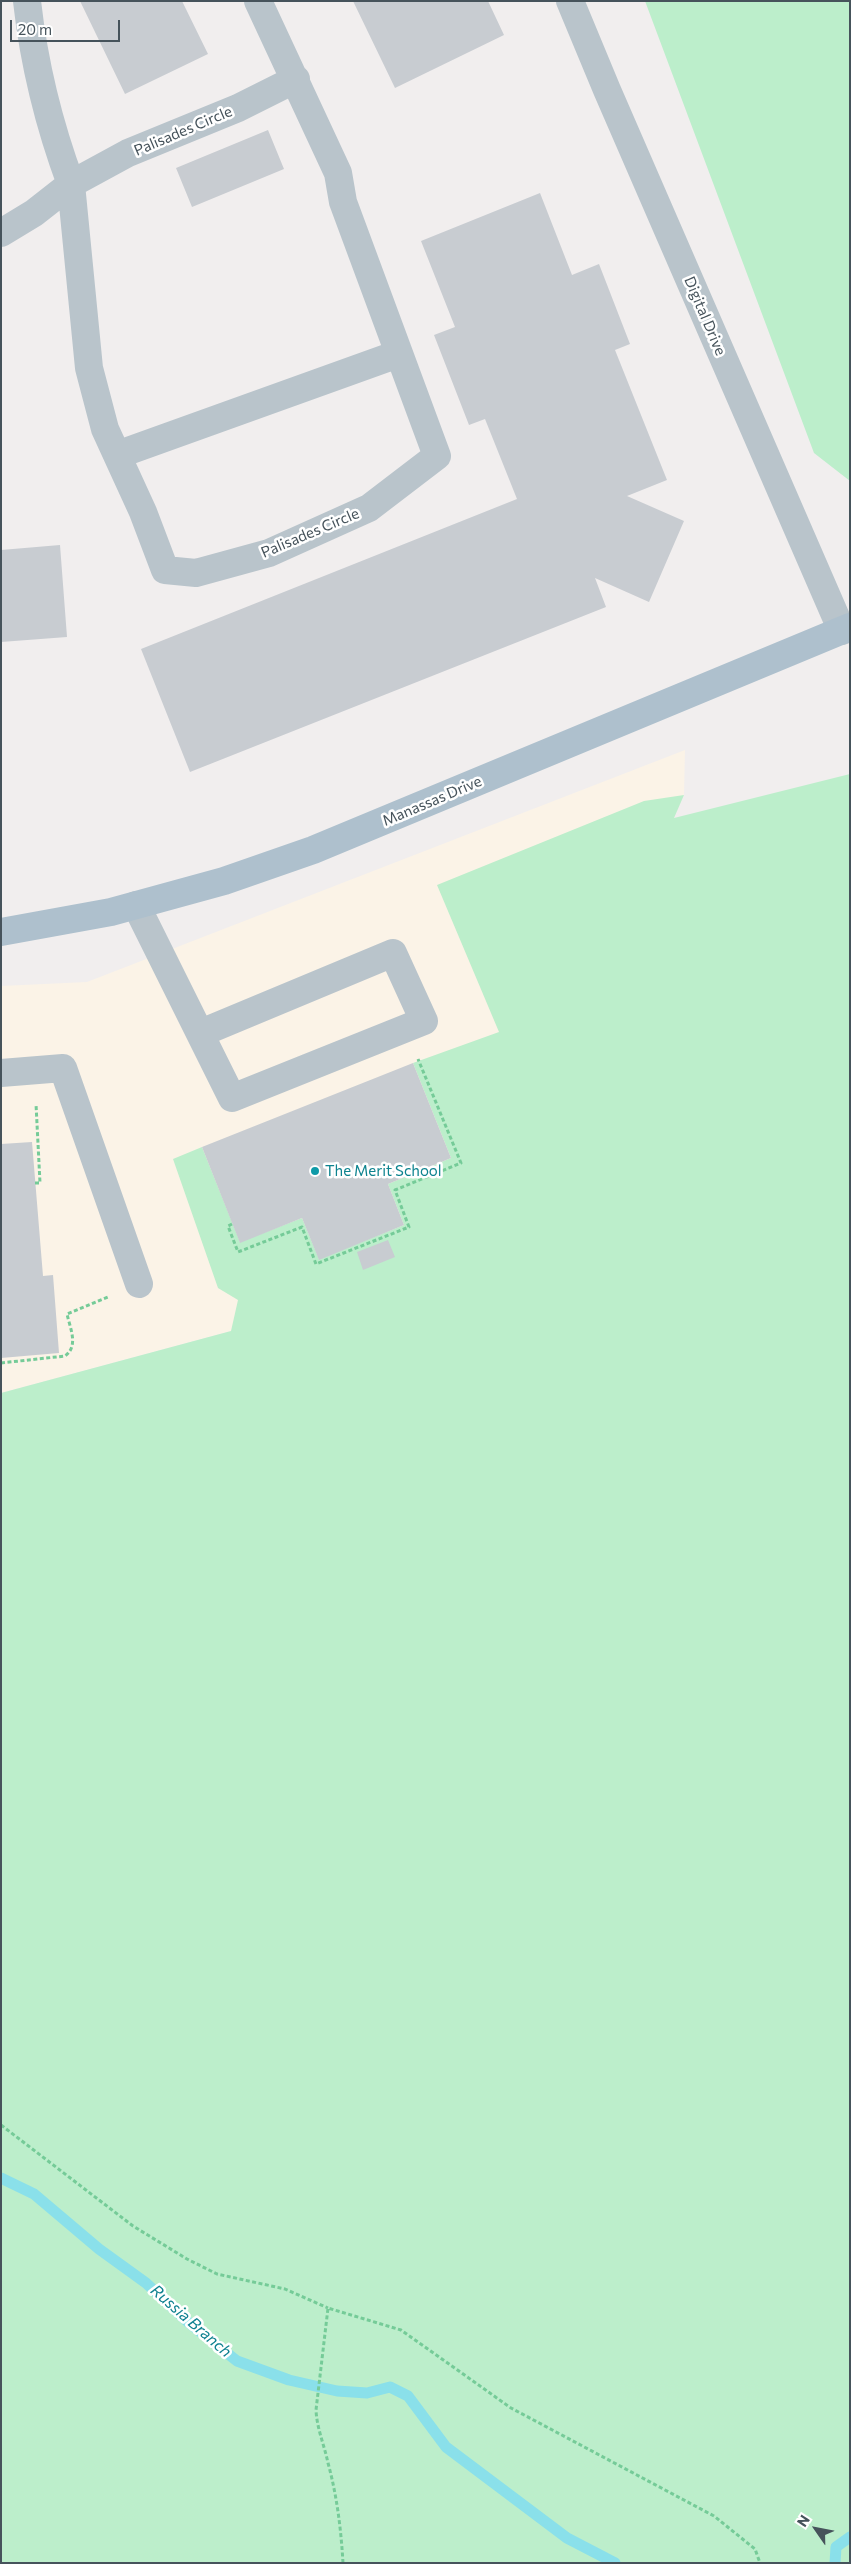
<!DOCTYPE html>
<style>
body{margin:0}
#map{position:relative;width:851px;height:2564px;overflow:hidden;background:#f1eeee;font-family:Commissioner,sans-serif}
canvas{display:block}
.frame{position:absolute;inset:0;border:2px solid #46535b;pointer-events:none}
.north{position:absolute;left:791px;top:2504px;width:50px;height:50px;-webkit-text-stroke:4px #fff;paint-order:stroke;rotate:303deg;font-size:14px;font-weight:700;line-height:20px;text-align:center;color:#46535b}
.north::after{content:'';display:block;margin:auto;width:18px;height:22px;background:#46535b;clip-path:polygon(50% 0,100% 100%,50% 72%,0 100%)}
.scale{position:absolute;left:10px;top:20px;width:110px;height:22px;box-sizing:border-box;border:2px solid #46535b;border-top:0;padding-left:6px;font-size:15px;line-height:18px;white-space:nowrap;color:#46535b;-webkit-text-stroke:4px #fff;paint-order:stroke}
</style>
<div id="map">
<canvas width="851" height="2564"></canvas>
<div class="frame"></div>
<div class="north">N</div>
<div class="scale">20 m</div>
</div>
<script>
const ctx = document.querySelector('canvas').getContext('2d');
ctx.lineJoin = 'round';
function paint(path, color) { ctx.fillStyle = color; ctx.fill(path, 'evenodd'); }
function strokePath(path, color, width, dash) { ctx.strokeStyle = color; ctx.lineWidth = width; ctx.lineCap = dash ? 'butt' : 'round'; ctx.setLineDash(dash || []); ctx.stroke(path); }
function write(font, color, halo, rows, align = 'center') {
  ctx.font = font + ' Commissioner,sans-serif'; ctx.lineWidth = 5; ctx.setLineDash([]); ctx.textBaseline = 'middle'; ctx.strokeStyle = halo; ctx.fillStyle = color; for (const [text, x, y, turn = 0] of rows) {
    ctx.save(); ctx.translate(x, y); ctx.rotate((+turn || 0) * Math.PI / 180); ctx.textAlign = isNaN(turn) ? turn : align; if (halo) ctx.strokeText(text, 0, 0); ctx.fillText(text, 0, 0); ctx.restore();
  }
}
paint(new Path2D(`
 M685,750L684,795L570,1030L400,1260L231,1331L1,1393V986L87,982Z`), '#fbf3e7');
paint(new Path2D(`
 M645,1H850V481L814,453Z
 M850,774V2563H1V1393L231,1331L238,1300L218,1288L173,1159L202,1147L240,1242L302,1218L319,1259L404,1225L388,1184L451,1158L413,1063L499,1032L437,885L644,801L684,795L674,818Z`), '#bceecb');
strokePath(new Path2D(`
 M1,2178L34,2194L99,2249L146,2283L188,2322L237,2361L289,2380L337,2391L367,2393L390,2387L408,2396L446,2447L567,2538L615,2563
 M835,2563L836,2547L850,2537`), '#8ae0ea', 11);
paint(new Path2D(`
 M80,1H182L208,54L125,94Z
 M353,1H488L504,35L395,88Z
 M268,130L284,169L192,207L176,168Z
 M540,193L572,275L599,264L630,344L615,350L667,480L627,496L684,521L649,602L595,578L606,607L190,772L141,649L517,499L485,419L469,425L434,335L455,327L421,241Z
 M60,545L67,637L1,642V550Z
 M413,1063L451,1158L388,1184L404,1225L319,1260L302,1218L240,1243L202,1147Z
 M32,1142L43,1276L53,1275L59,1353L1,1358V1144Z
 M388,1240L395,1257L363,1270L357,1252Z`), '#c8ccd1');
strokePath(new Path2D(`
 M35,1183H40L36,1104
 M232,1224L228,1226L238,1252L302,1227L316,1264L409,1227L395,1190L461,1163L418,1059
 M1,1363L65,1356C79,1346 70,1328 67,1314L108,1297
 M1,2125L133,2226L187,2259L217,2274L285,2289L328,2308
 M343,2563C341,2529 337,2496 328,2463C324,2444 317,2429 316,2410L328,2308L401,2330L511,2408L714,2516L755,2549L760,2563`), '#75cb98', 3, [4, 2.5]);
strokePath(new Path2D(`
 M258,1L338,173L343,202L437,456L369,508L269,553L196,573L165,570L143,512L105,429L89,368L71,184L128,153L238,108L296,79
 M570,1L607,90L842,631
 M1,233L34,213L71,184C49,125 34,64 27,1
 M117,455L398,354
 M136,905L232,1098L424,1021L393,953L201,1033
 M1,1073L63,1068L139,1284`), '#b9c4cb', 28);
strokePath(new Path2D(`
 M1,932L111,912L224,881L313,850L850,627`), '#aec0cd', 28);
for (const [x, y, r, color] of [
 [315,1171,5,"#0f9aa8"]
]) { const dot = new Path2D(); dot.arc(x, y, r, 0, 2 * Math.PI); ctx.fillStyle = color; ctx.fill(dot); strokePath(dot, '#fff', 2); }
write('15px', '#46535b', '#fff', [
 ["Palisades Circle",183,131,-23],
 ["Digital Drive",705,316,67],
 ["Palisades Circle",310,533,-23],
 ["Manassas Drive",432,801,-23]
]);
write('15px', '#0d838f', '#fff', [
 ["The Merit School",325,1171]
], 'left');
write('italic 16px', '#0e8190', '#fff', [
 ["Russia Branch",191,2321,41]
]);
</script>
